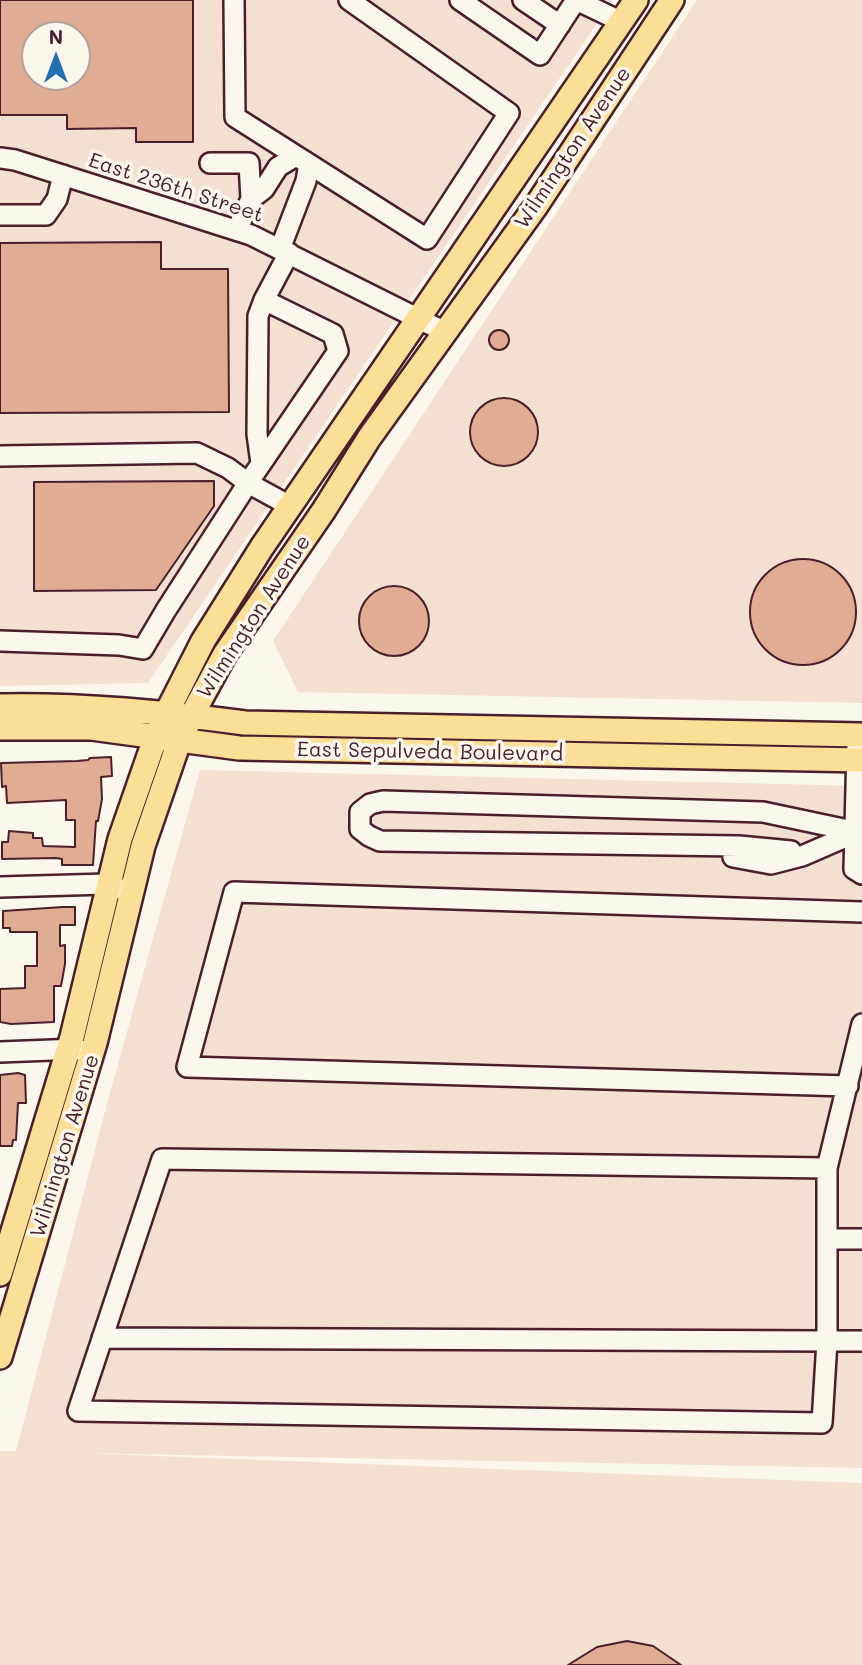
<!DOCTYPE html>
<style>
body{margin:0}
#map{position:relative;width:862px;height:1665px;overflow:hidden;background:#fbf7ec;font-family:Mali,sans-serif}
canvas{display:block}
.north{position:absolute;left:21px;top:21px;width:70px;height:70px;box-sizing:border-box;background:#fbf7ec;border:2px solid #b4a19f;border-radius:50%;rotate:0deg;font-size:19px;font-weight:700;line-height:28px;text-align:center;color:#4a1f2b}
.north::after{content:'';display:block;margin:auto;width:24px;height:32px;background:#1f6fb2;clip-path:polygon(50% 0,100% 100%,50% 72%,0 100%)}
</style>
<div id="map">
<canvas width="862" height="1665"></canvas>
<div class="north">N</div>
</div>
<script>
const ctx = document.querySelector('canvas').getContext('2d');
ctx.lineJoin = 'round';
function paint(path, color) { ctx.fillStyle = color; ctx.fill(path, 'evenodd'); }
function strokePath(path, color, width, dash) { ctx.strokeStyle = color; ctx.lineWidth = width; ctx.lineCap = dash ? 'butt' : 'round'; ctx.setLineDash(dash || []); ctx.stroke(path); }
function write(font, color, halo, rows, align = 'center') {
  ctx.font = font + ' Mali,sans-serif'; ctx.lineWidth = 7; ctx.setLineDash([]); ctx.textBaseline = 'middle'; ctx.strokeStyle = halo; ctx.fillStyle = color; for (const [text, x, y, turn = 0] of rows) {
    ctx.save(); ctx.translate(x, y); ctx.rotate((+turn || 0) * Math.PI / 180); ctx.textAlign = isNaN(turn) ? turn : align; if (halo) ctx.strokeText(text, 0, 0); ctx.fillText(text, 0, 0); ctx.restore();
  }
}
paint(new Path2D(`
 M0,0H613L148,683L0,686ZM35,35H77V77H35Z
 M697,0H862V703L298,692L273,641Z
 M200,770L862,786V1468L78,1453L862,1483V1665H0V1451H16L108,1100Z`), '#f3e0d2');
const building = new Path2D(`
 M0,0H193V142H136V128L67,129V115H0ZM35,35H77V77H35Z
 M161,242V269H228L229,412L0,413V243Z
 M489 340a10 10 0 1 1 20 0a10 10 0 1 1-20 0Z
 M470 432a34 34 0 1 1 68 0a34 34 0 1 1-68 0Z
 M214,481V506L156,590L34,591V482Z
 M750 612a53 53 0 1 1 106 0a53 53 0 1 1-106 0Z
 M359 621a35 35 0 1 1 70 0a35 35 0 1 1-70 0Z
 M111,757L112,776L101,777L102,799L98,821H96L93,865H62V859L56,858L2,859V842H8L9,831L33,833V838H42L43,846L75,847V820H66V800L7,803L6,786L2,787L1,763L77,761L88,760L90,758Z
 M63,907H75V925H60V946L65,945V964L61,986H54V1022L11,1024L0,1022V989L25,988V966H37V932H10V928H3V911Z
 M18,1073L25,1075L26,1103H18L16,1140H13L12,1146H0V1075Z
 M627,1641L653,1646L681,1665H568L597,1647Z`);
paint(building, '#e0ac94');
strokePath(building, '#4a1f2b', 2);
const minor = new Path2D(`
 M234,0L235,117L427,239L509,113L349,0
 M460,0L540,55L576,0
 M523,0L560,25
 M576,0L622,22
 M0,158L15,160L251,235L445,332
 M210,163H249L251,199L237,230
 M251,199L264,189L278,167L296,156
 M0,215H46L57,199L63,175
 M280,249L306,181L309,164
 M264,300L289,253
 M0,456L197,453L228,468L248,483L338,351L333,334L264,300L258,316L257,434L261,463
 M0,641L119,645L143,649L166,610L248,483L290,506
 M857,747L854,869L862,874
 M791,851L739,846L380,841L369,836L360,829V812L370,804L383,801L763,812L862,833
 M733,857L771,864L802,856L855,833
 M0,887L107,884L121,889
 M0,1052L78,1049L91,1055
 M848,1086L187,1067L234,892L862,912
 M827,1168V1341H862
 M827,1239H862
 M102,1338L827,1341L822,1423L78,1411L162,1159L827,1168L862,1024`);
const major = new Path2D(`
 M0,706C82,704 163,712 245,723L862,735
 M0,728H91L239,748L862,760
 M0,1274L72,1037L120,839L151,750L167,712L203,641L262,547L636,0
 M0,1357L95,1043L143,846L180,739L192,715L225,654L324,510L369,438L536,206L672,0`);
strokePath(minor, '#4a1f2b', 24);
strokePath(major, '#4a1f2b', 28);
strokePath(minor, '#fbf7ec', 19);
strokePath(major, '#fbdf96', 23);
write('21px', '#4a1f2b', '#fbf7ec', [
 ["Wilmington Avenue",573,148,-56],
 ["East 236th Street",176,188,18],
 ["Wilmington Avenue",254,617,-57],
 ["East Sepulveda Boulevard",430,752,1],
 ["Wilmington Avenue",65,1146,-73]
]);
</script>
